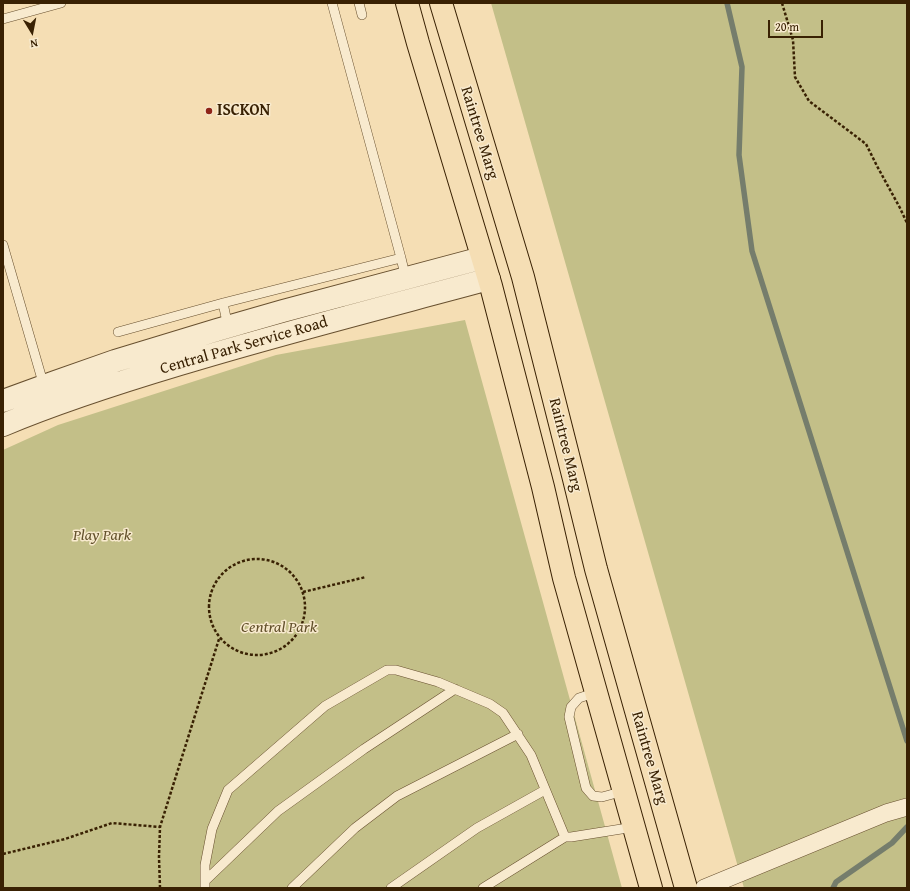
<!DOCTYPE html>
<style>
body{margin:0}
#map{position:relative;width:910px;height:891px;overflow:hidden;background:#f5deb4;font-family:"Gentium Book Plus",serif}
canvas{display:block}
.frame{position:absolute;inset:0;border:4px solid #392103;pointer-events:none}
.north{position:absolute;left:12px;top:12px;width:40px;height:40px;-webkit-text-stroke:3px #f8eace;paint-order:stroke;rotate:170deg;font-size:11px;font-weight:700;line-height:16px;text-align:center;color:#392103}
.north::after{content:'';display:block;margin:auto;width:14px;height:18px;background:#392103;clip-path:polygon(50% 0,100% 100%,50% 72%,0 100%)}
.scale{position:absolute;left:768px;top:20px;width:55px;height:18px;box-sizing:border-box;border:2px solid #392103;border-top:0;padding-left:5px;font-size:12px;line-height:14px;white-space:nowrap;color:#392103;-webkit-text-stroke:3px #f8eace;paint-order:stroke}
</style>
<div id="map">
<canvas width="910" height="891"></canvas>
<div class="frame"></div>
<div class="north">N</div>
<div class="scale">20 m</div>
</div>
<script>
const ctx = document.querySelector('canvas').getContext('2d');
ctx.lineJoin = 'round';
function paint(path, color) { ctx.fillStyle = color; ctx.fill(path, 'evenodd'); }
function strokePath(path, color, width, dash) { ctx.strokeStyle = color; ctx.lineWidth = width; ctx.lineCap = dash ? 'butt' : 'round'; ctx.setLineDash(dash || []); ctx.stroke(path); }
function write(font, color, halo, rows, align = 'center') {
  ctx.font = font + ' "Gentium Book Plus",serif'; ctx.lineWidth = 3; ctx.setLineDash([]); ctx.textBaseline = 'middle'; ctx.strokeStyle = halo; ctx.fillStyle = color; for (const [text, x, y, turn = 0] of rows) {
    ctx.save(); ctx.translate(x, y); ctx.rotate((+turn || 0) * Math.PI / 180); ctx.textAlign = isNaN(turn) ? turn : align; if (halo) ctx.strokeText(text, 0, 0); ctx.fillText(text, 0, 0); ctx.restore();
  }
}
paint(new Path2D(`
 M491,3H907V888H744Z
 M465,320L622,888H3V450L58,425L276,355Z`), '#c3bf88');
strokePath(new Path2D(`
 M727,3L742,67L739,155L752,251L907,741
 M833,888L836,882L892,843L907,827`), '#757d6c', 5.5);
const service = new Path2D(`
 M332,3L401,258L406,279
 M359,3L362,15
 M3,19L61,3
 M3,245L44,386
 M223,303L228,327
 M118,332L223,303L401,258
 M597,692L579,698L571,707L569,717L586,788L593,796L602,797L624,791
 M205,881L278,811L364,749L455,689
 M205,888V865L212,829L228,790L325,706L387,670H396L438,682L490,704L503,713L531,755L565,837H571L634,827
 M292,888L355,828L397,796L518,734
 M391,888L477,828L545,790
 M483,888L565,837`);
const minor = new Path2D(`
 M704,888L886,813L907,807`);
const tertiary = new Path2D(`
 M3,401L55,382L115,361L217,330L283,311L482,258
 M3,425C60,401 120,382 180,364C282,333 385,307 489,279`);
const primary = new Path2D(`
 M407,3L418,43L491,286L543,487L564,578L651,888
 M441,3L523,277L574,479L596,569L686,888`);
strokePath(service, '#68502f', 10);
strokePath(minor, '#68502f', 18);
strokePath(tertiary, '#68502f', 24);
strokePath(primary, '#392103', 24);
strokePath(new Path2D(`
 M782,3L793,40L795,77L809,101L866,144L877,166L900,208L907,223
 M209 607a48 48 0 1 1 96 0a48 48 0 1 1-96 0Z
 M303,592L366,577
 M3,854L65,839L112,823L160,827
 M160,888L159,857L160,827L219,639`), '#392103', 2.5, [3, 2]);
strokePath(service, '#f8eace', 9);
strokePath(minor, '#f8eace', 17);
strokePath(tertiary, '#f8eace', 22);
strokePath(primary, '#f5deb4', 22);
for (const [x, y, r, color] of [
 [209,111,4,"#8f2418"]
]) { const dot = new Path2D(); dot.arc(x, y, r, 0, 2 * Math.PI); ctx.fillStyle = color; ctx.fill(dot); strokePath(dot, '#f8eace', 1.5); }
write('bold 16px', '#392103', '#f8eace', [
 ["ISCKON",217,111]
], 'left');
write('16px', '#392103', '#f8eace', [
 ["Raintree Marg",479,133,73],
 ["Central Park Service Road",244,346,-16],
 ["Raintree Marg",565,445,76],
 ["Raintree Marg",649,758,74]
]);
write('italic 16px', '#62502b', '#f8eace', [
 ["Play Park",102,536],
 ["Central Park",279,628]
]);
</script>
